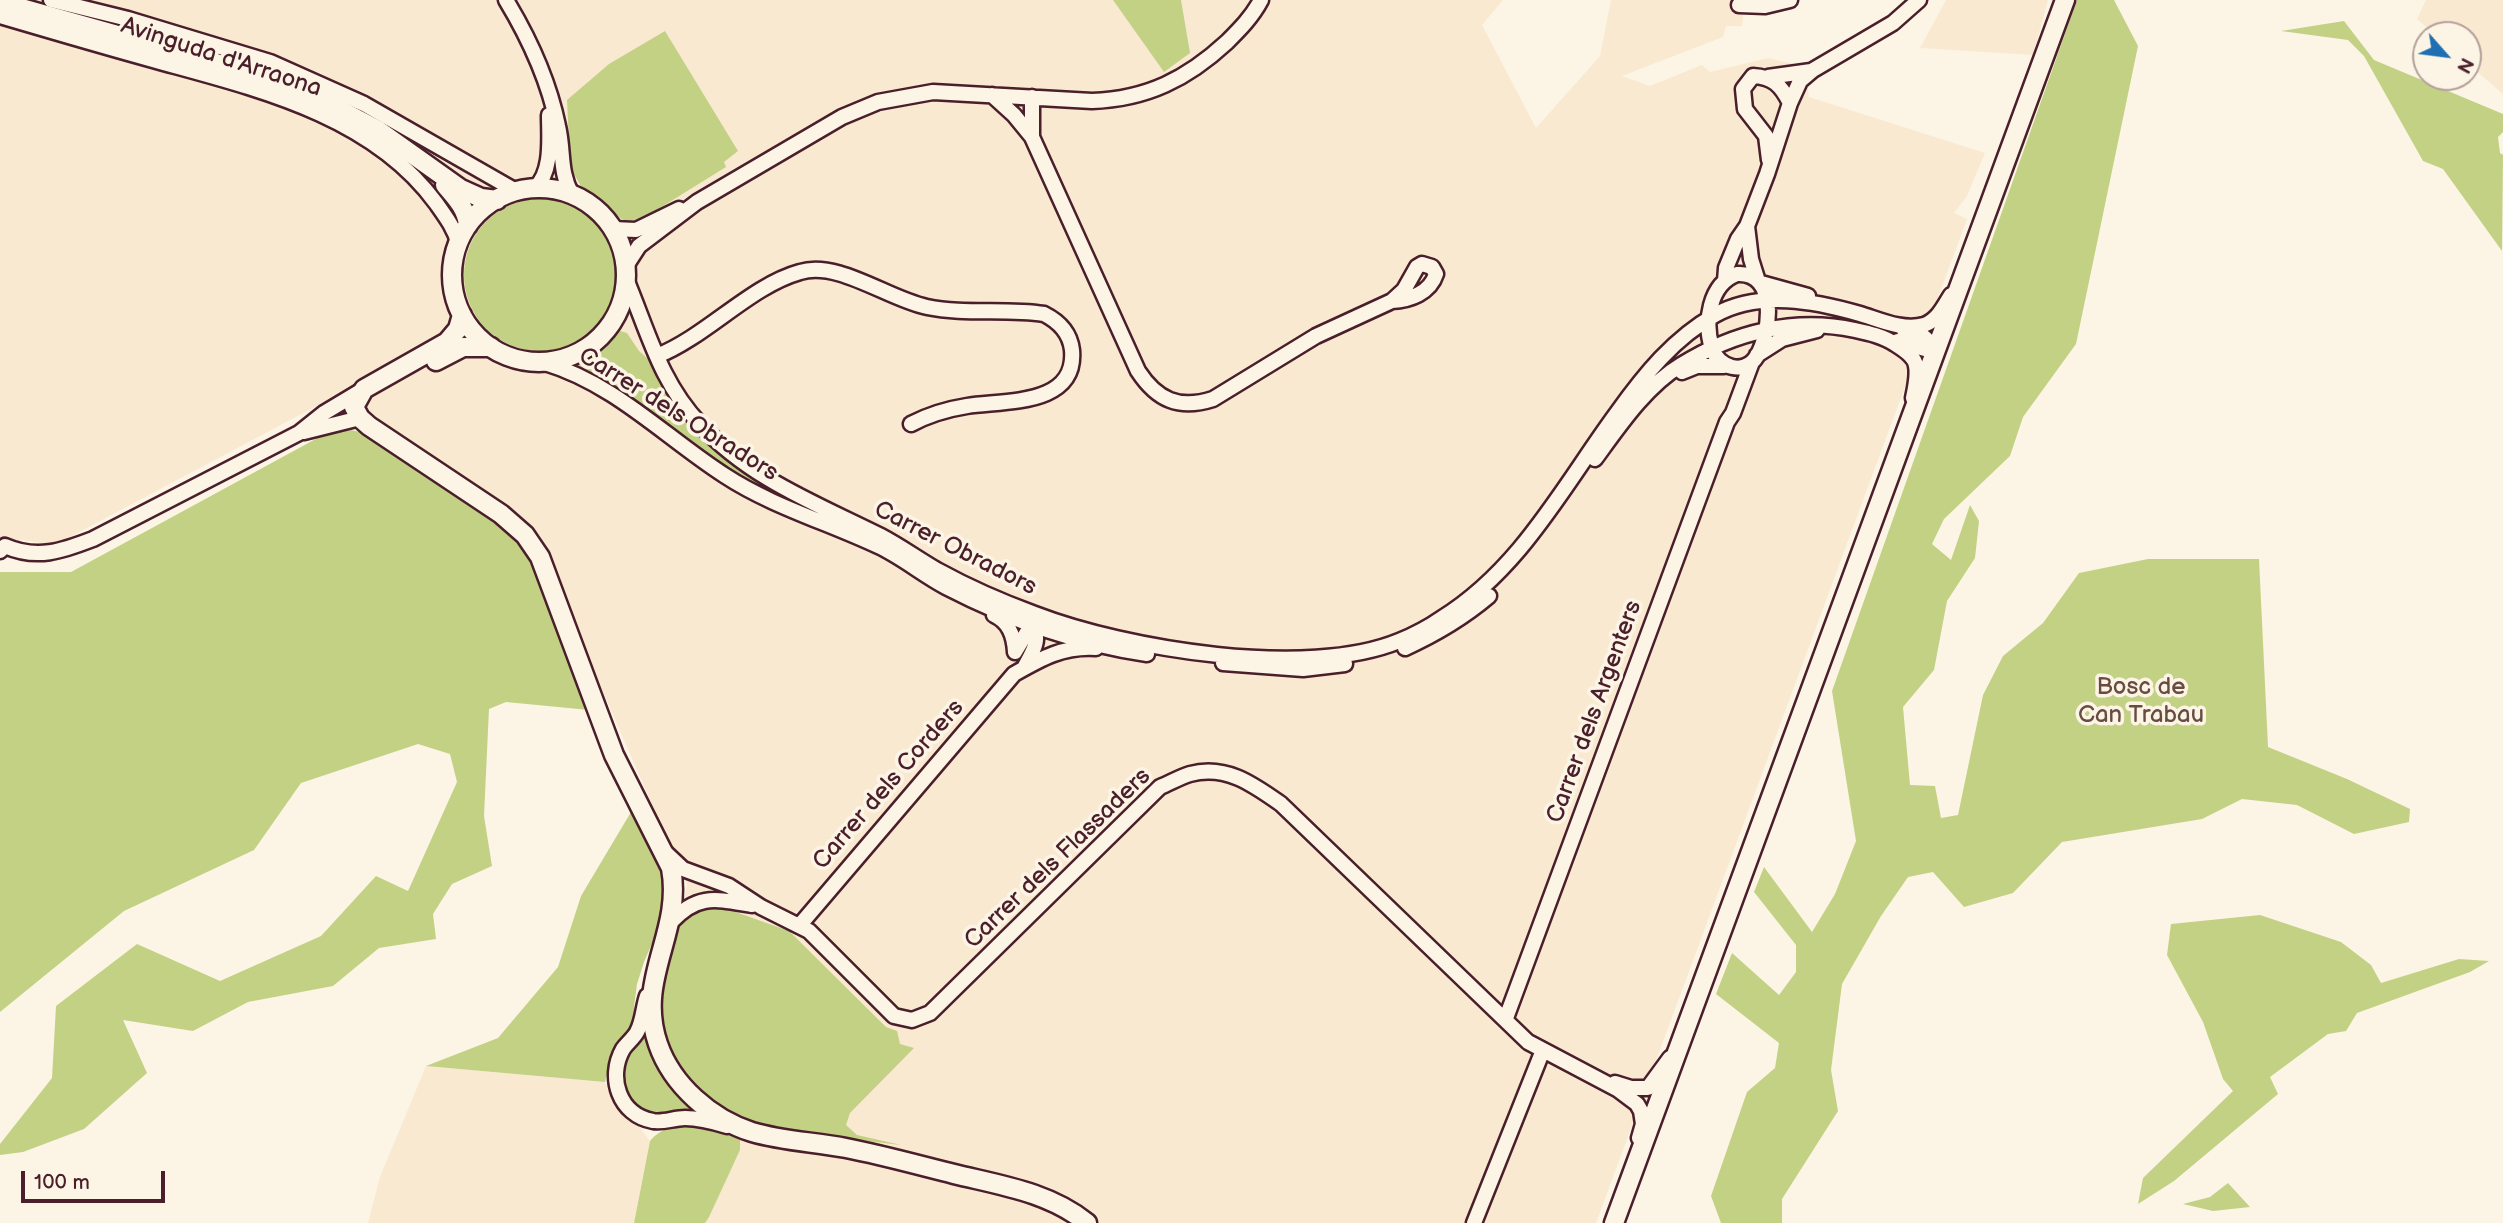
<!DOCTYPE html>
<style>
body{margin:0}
#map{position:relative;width:2503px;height:1223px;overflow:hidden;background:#fcf5e5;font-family:"Balsamiq Sans",sans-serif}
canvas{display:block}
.north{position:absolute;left:2412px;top:21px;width:70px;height:70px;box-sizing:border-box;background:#fcf5e5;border:2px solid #b59f9b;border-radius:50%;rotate:118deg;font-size:19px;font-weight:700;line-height:28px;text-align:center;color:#4a1f2b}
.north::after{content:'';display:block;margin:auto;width:24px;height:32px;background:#1f6fb2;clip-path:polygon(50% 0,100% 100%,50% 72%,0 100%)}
.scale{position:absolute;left:21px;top:1171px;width:144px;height:32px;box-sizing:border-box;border:4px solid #4a1f2b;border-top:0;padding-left:9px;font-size:21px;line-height:24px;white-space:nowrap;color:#4a1f2b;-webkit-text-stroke:5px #fcf5e5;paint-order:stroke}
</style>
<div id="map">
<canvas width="2503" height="1223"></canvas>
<div class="north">N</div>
<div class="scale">100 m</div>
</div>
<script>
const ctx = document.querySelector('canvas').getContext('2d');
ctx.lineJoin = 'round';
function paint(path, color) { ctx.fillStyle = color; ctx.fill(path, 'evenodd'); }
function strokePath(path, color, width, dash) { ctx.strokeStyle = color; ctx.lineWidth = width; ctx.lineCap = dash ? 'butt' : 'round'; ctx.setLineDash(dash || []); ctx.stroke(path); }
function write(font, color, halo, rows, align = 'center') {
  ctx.font = font + ' "Balsamiq Sans",sans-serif'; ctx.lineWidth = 7; ctx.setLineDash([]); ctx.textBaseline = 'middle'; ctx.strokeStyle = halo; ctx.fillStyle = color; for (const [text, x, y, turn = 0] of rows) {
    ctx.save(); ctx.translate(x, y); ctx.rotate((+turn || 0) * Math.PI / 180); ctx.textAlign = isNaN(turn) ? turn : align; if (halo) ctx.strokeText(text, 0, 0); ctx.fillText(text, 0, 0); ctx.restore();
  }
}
paint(new Path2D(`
 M0,0H1115L1182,4L1181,0H1503L1482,25L1536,128L1600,56L1611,0H1745L1742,26H1726L1723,37L1622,76L1650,86L1702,65L1710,72L1768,58L1804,66L1809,97L1985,153L1967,196L1954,213L1967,219L1596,1223H705L740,1150V1135L658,1018L687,885L601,687L540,535L337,395L55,545L22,540L0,544Z
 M1946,0H2048L2033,55L1920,48Z
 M2426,0H2503V94L2468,64V35H2435L2417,19Z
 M426,1066L605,1082L650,1141L634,1223H368L380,1177Z`), '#f9e9d1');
paint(new Path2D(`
 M1113,0H1181L1190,53L1164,72Z
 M2077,0H2114L2138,46L2076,344L2023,417L2010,456L1944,519L1932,544L1951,560L1970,505L1979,521L1975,558L1947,601L1934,670L1903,707L1910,785L1935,786L1941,818L1958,815L1983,695L2003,656L2043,623L2079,573L2148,559H2259L2268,747L2347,779L2410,809L2409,822L2354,834L2297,805L2242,799L2202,819L2062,842L2013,893L1964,907L1933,872L1908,877L1881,916L1842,984L1831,1070L1838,1111L1782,1199V1223H1721L1711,1196L1747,1092L1775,1068L1779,1043L1716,994L1732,953L1779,995L1796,972V945L1754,892L1764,867L1812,932L1835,894L1856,841L1832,691Z
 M2344,21L2374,60L2503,114V132L2498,137L2500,153L2503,155L2502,251L2443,169L2423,161L2364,56L2348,40L2281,31Z
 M665,31L738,151L724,162L726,167L655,211L629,222L620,218L582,188L573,172L570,161L567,100L609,64Z
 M464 275a76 76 0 1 1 152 0a76 76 0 1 1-152 0Z
 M617,330L627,333L639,351L654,364L669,392L792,501L786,502C708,465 643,405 567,363L595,350Z
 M351,430L373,435L524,541L589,710L506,702L489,709L484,816L492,866L452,884L433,914L436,939L379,948L333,986L248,1002L193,1031L123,1020L147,1073L84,1129L23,1152L0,1155V1144L52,1078L56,1006L137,944L220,981L321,936L376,876L408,891L457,782L450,754L418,744L301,783L254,850L124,911L0,1012V572H71L323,435Z
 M631,812L657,860L667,885L661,923L644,962L637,984L634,1007L635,1017L632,1025L614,1047L605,1082L426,1066L498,1038L558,967L581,896Z
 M716,905L789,931L886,1027L897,1031L900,1044L914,1048L850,1113L846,1125L857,1135L901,1145C864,1141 827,1136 790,1130C771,1127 750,1125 733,1117C700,1101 669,1062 661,1027C655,1000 663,940 683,919C693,909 702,907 716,905Z
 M2260,915L2341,942L2371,965L2381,983L2459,959L2489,961L2470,972L2357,1013L2346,1031L2328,1034L2270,1077L2278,1094L2174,1181L2138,1204L2143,1178L2233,1091L2223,1079L2203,1022L2167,955L2171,924Z
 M645,1028C655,1058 670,1086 692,1110C680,1112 666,1116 654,1115C630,1113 617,1081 624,1060C627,1049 638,1038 645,1028Z
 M693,1125L714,1129L740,1140V1150L709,1217L705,1223H634L650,1141C662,1127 675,1126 693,1125Z
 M2228,1183L2250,1207L2213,1211L2183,1204L2210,1197Z`), '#c3d185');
const minor = new Path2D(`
 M51,0L128,19L270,62L364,104L516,191
 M506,0C529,38 549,82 558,126C564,152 559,171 572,195
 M1739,5L1765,6L1790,0
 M0,16C51,31 102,46 153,60C254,88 371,114 436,203C446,217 455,229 459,245
 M1768,77L1811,71
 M992,95L1014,115L1032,137
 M1032,97V137L1138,371C1157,400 1179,410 1213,399L1316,336L1392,301L1404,290L1417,267L1422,264L1432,267L1436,274C1430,293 1410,300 1392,301
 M1769,160L1766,136L1745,109L1743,89L1753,76C1773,77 1781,85 1790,103
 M535,188C553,171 549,138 549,115
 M1747,226L1751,259L1757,278
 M613,229L636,230L679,209
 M626,266L639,246L697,202L842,117L878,102L933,92L1092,101C1147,99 1187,79 1227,42C1240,29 1252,17 1261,0
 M1737,274C1778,271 1771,333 1757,356C1745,376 1718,368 1712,348C1704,323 1709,284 1737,274Z
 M626,279C648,331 660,382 700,424C749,478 817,504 881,536C900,546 918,559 937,570C968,587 1002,602 1035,614C1126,649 1307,679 1399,641C1414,635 1429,627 1442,618C1521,569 1564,485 1617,413C1644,375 1674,338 1715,315C1759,290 1815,301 1860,314C1880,320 1903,331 1924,325C1938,320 1944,306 1951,295
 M1725,281L1726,268L1738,239L1747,226L1767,174L1790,103L1800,81L1813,70L1893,23L1919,0
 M1761,283L1808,296
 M1903,329L1924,337L1937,349
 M1898,341L1925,349H1937
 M1757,355L1782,339L1817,330
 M657,356C707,336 750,286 800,272C838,260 888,299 927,307C965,315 1006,308 1044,314C1060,322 1070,333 1072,350C1077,407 1003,400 967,406C948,409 928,415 911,424
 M545,363C615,384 665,437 724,475C771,506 827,522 878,546C902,557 923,575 946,587C1008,619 1078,644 1147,654
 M1682,372L1697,366H1724
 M304,432L360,418
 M1595,459C1619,426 1646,386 1681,365C1734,332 1794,317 1855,330C1869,333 1883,336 1895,344C1903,349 1915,356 1916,366C1918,376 1915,388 1913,398
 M0,551L5,546C37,560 62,551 93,539L299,433L324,413L364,389
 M994,615C1009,622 1014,635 1015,652
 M1405,648C1436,634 1463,618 1489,596
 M1015,652L1030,627L1041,625
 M1223,663L1303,669L1345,664
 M1024,668C1035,648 1041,640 1031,619
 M666,853L683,869L729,886L761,907L809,931L894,1016L912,1020L930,1013L1160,787C1170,783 1180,777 1190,774C1226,764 1254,785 1281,804L1528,1042L1617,1089L1637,1104L1641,1111L1643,1124L1639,1138
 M671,922C698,893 716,899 752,905
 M799,926L1014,674C1042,658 1063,646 1096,648
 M647,996C643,1008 643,1021 637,1032C633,1039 627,1043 623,1049C607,1077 619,1115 653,1121C663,1123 674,1118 685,1118C699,1118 714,1122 727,1126
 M1506,1018L1727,422L1733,413L1752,362
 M1615,1083L1631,1088H1648L1670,1058
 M1474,1223L1543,1050`);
const major = new Path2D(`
 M0,2L210,61L317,98L378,130L461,189L481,198L497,200
 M445,185C456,198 466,208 468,225
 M452 275a87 87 0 1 1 174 0a87 87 0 1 1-174 0Z
 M462,315L458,329L447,342L364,389L354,407L360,418L369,426L501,514L525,535L540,557L614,755L671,868C683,933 635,978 658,1044C672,1085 711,1119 752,1132C782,1141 815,1142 846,1148C882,1155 918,1165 954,1174C999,1185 1049,1192 1087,1223
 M436,361L463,347H491
 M1614,1223L2065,0`);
strokePath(minor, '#4a1f2b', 19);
strokePath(major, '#4a1f2b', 23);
strokePath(minor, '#fcf5e5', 14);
strokePath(major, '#fcf5e5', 18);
write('24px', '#4a1f2b', '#fcf5e5', [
 ["Avinguda d'Arraona",221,58,18],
 ["Carrer dels Obradors",678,415,32],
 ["Carrer Obradors",955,549,27],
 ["Carrer dels Argenters",1595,712,-70],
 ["Carrer dels Corders",889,785,-49],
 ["Carrer dels Flassaders",1058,859,-44]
]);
write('24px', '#684c42', '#fcf5e5', [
 ["Bosc de",2141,688],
 ["Can Trabau",2141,716]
]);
</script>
